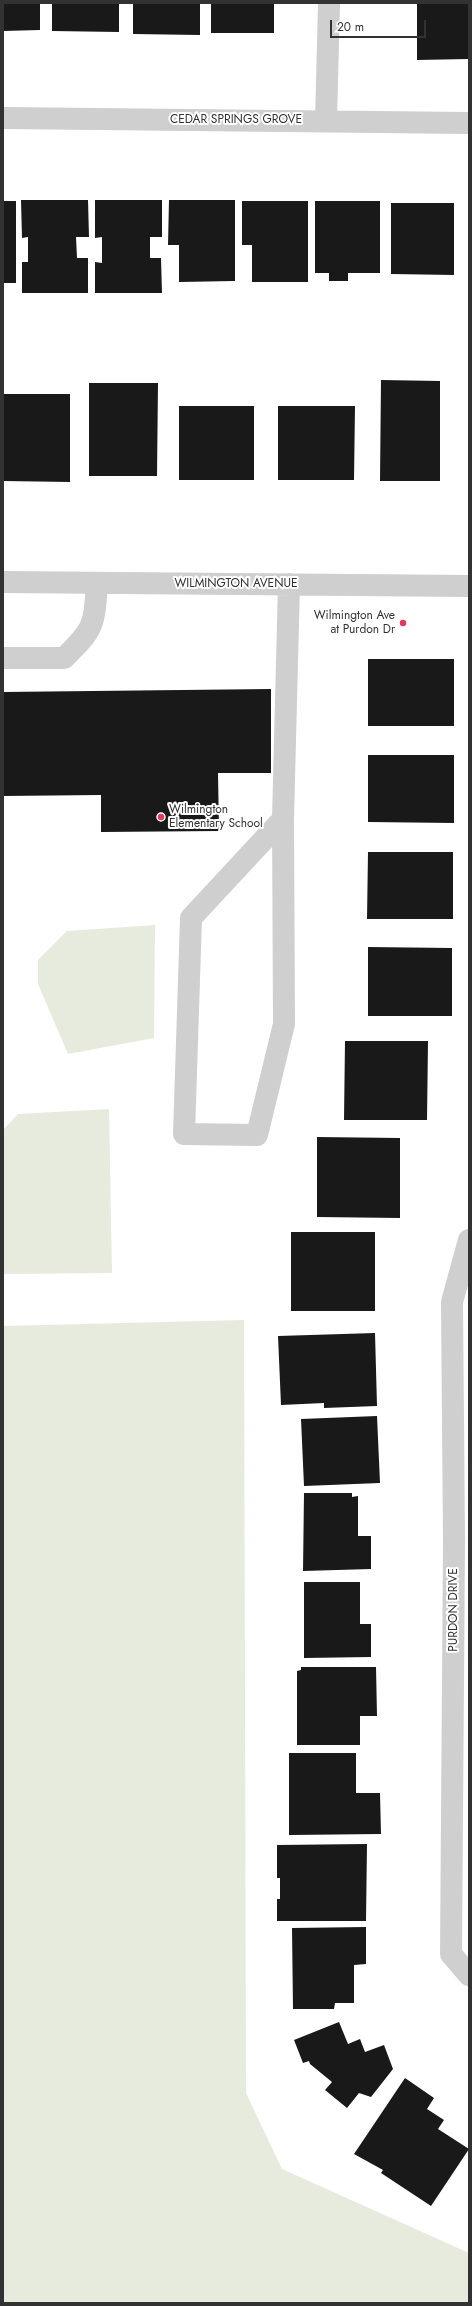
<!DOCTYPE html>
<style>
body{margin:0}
#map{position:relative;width:472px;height:2306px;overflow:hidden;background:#fff;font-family:Jost,sans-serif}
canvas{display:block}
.frame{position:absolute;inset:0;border:4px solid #323232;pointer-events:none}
.scale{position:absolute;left:330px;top:20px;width:96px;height:18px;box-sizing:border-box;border:2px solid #323232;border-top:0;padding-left:5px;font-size:12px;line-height:14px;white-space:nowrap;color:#323232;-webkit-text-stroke:3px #fff;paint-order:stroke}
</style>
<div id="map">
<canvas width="472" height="2306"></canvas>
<div class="frame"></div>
<div class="scale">20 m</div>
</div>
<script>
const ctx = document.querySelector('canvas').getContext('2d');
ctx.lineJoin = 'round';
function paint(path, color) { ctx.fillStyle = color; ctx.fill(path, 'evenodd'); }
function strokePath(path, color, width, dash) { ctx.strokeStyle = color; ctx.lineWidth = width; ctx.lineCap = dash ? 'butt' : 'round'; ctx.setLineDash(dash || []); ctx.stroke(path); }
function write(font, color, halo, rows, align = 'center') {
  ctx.font = font + ' Jost,sans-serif'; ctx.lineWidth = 4; ctx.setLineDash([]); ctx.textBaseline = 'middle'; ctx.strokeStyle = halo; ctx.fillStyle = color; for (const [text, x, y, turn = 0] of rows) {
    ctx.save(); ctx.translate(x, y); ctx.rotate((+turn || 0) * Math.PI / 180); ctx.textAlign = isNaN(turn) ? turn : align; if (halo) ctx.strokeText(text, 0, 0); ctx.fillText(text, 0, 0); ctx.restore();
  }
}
paint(new Path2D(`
 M155,925L154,1038L68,1054L38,984V960L67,931Z
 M109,1109L112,1273L3,1274V1130L18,1114Z
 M244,1320L246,2093L282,2169L469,2253V2303H3V1326Z`), '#e6ebdd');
paint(new Path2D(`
 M3,3H40V30L3,31Z
 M52,3H119V32L52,31Z
 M133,3H200V35L133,34Z
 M211,3H274V33H211Z
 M417,3H469V59L417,60Z
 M21,200H88L89,237H76L77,258H88V293H22V262H28V237L22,238Z
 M95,200H162V237H150V258H161L162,293H95V262L102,263V237L95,238Z
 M169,200H235V281L179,282V245H168Z
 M3,201H16V283H3Z
 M242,201H308V282H252V245H242Z
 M315,201H380V273H348V281H329V273H315Z
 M391,203H454V275L391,274Z
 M381,380L440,381V481H380Z
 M89,383H158L157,476H89Z
 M3,394H70V482L3,481Z
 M179,406H254V480H179Z
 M278,406H355L354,480H278Z
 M368,659H454V726H368Z
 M271,689V773H218L219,831L101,832V795L3,796V692Z
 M368,755H454V823L368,822Z
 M368,852H453V919H367Z
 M368,947L452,948V1016H368Z
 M345,1041H428L427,1120H344Z
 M317,1137L400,1138V1218L317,1217Z
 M291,1232H375V1311H291Z
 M375,1333L377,1406L324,1408V1403L281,1405L278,1336Z
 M377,1416L380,1483L304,1486L301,1419Z
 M304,1493H352V1497L358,1496V1536H371V1569L303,1571Z
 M304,1582H360V1624H371V1657L304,1658Z
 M301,1667H376L377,1716H360V1745H297V1671L301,1670Z
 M289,1753H356V1793H380L381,1834L289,1835Z
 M367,1844L366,1921H277V1899H280V1878H277V1845Z
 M366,1927V1964L354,1965V2003H335L334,2009H293L292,1928Z
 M339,2022L348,2044L360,2039L365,2052L384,2045L393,2069L371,2097L359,2093L347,2108L325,2090L332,2082L310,2064L309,2061L303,2063L294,2040Z
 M405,2078L434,2098L427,2109L444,2120L438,2129L469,2149L431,2206L381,2173L383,2170L354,2154Z`), '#191919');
strokePath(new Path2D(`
 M3,118L469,123
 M326,121L329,3
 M3,582L469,586
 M3,658H64C95,628 94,625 97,583
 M283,819L191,918L184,1134L257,1135L284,1024L283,819L289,584
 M469,1240L452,1302L454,1542L451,1954L469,1975`), '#cfcfcf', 22);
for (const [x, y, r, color] of [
 [403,623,4,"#e23a5d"],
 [161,817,4,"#e23a5d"]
]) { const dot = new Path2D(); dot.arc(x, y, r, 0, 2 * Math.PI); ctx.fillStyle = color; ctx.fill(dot); strokePath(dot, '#fff', 1.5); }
write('12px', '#323232', '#fff', [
 ["CEDAR SPRINGS GROVE",236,120],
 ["WILMINGTON AVENUE",236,584],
 ["PURDON DRIVE",454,1610,-90]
]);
write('12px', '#323232', '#fff', [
 ["Wilmington Ave",395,616],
 ["at Purdon Dr",395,630],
 ["Wilmington",169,810,"left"],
 ["Elementary School",169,824,"left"]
], 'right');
</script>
